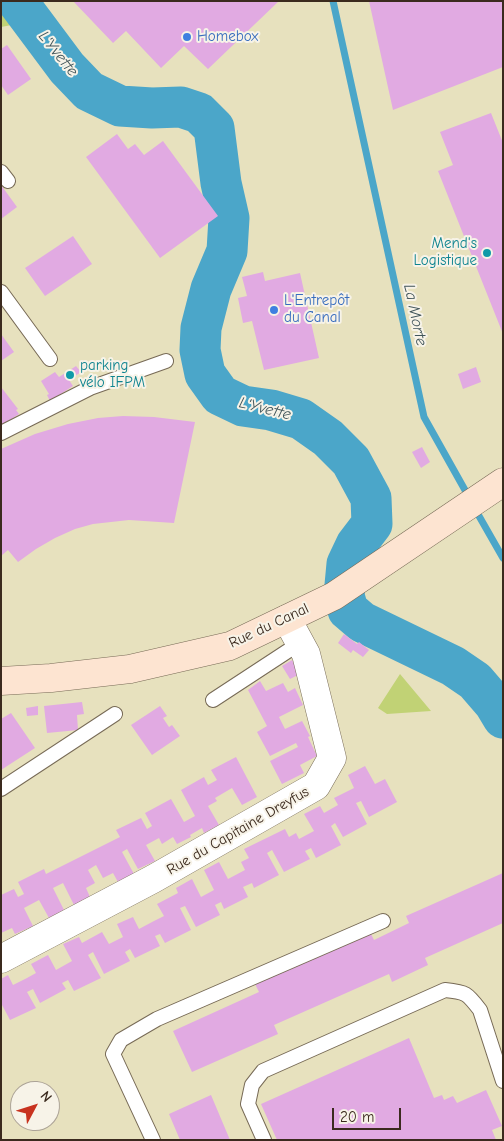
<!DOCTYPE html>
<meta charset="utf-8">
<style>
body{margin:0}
#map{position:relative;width:504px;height:1141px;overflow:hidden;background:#e7e1be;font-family:"Comic Neue",sans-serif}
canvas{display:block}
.frame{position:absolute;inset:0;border:2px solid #3b2a1e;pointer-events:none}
.north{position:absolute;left:10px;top:1081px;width:50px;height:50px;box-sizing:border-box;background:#f7f3e8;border:1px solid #aca397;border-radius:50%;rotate:50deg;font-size:14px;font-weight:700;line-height:20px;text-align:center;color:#3b2a1e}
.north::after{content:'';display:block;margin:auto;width:18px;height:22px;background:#c8321e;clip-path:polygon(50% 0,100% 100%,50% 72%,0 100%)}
.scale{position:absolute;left:332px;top:1108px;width:69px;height:22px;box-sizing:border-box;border:2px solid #3b2a1e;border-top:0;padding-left:6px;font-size:15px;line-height:18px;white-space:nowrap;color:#3b2a1e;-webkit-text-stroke:4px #f7f3e8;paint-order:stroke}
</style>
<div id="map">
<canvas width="504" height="1141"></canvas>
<div class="frame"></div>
<div class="north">N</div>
<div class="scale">20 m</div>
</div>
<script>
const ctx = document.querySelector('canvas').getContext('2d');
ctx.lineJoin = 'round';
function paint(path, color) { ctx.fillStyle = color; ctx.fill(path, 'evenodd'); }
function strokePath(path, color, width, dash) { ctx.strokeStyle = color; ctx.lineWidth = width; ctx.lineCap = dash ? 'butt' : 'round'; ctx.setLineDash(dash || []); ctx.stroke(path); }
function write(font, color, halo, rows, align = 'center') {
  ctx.font = font + ' "Comic Neue",sans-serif'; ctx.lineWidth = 4; ctx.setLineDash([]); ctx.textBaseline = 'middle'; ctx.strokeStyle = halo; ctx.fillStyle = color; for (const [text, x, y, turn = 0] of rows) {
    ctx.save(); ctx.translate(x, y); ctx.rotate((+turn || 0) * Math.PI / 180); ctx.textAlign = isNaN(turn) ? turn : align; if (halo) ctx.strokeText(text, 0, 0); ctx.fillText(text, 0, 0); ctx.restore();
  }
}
paint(new Path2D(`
 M1,1H12L26,20L17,24L1,27Z
 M400,674L431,711L387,714L378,708Z`), '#c1d275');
strokePath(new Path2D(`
 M333,1L424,417L470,499
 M475,509L503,558`), '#4ba6c9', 7);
strokePath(new Path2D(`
 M17,1L67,68L89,91L120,106L152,108L181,107L199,113L214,128L221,183L229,218L227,251L211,289L201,328L200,350L205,374L220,395L243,406L271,410L301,419L328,438L351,461L371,498L372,524L356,545L347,564L344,596L348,610L362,622L453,666L475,681L494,703L503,718`), '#4ba6c9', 41);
paint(new Path2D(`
 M73,1H279L208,69L184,46L161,68L126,31L113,43Z
 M369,1H503V67L393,110Z
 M7,45L31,79L8,95L1,85V49Z
 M491,113L503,143V334L438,171L453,165L440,132Z
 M117,134L128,149L135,144L144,155L163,141L218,216L160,258L86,157Z
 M1,185L17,207L1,219Z
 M73,236L92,264L45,296L25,268Z
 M263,272L265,281L300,273L319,358L264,370L252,321L243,323L238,298L247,296L242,277Z
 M1,334L14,352L1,361Z
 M76,366L81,372L69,380L73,386L50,401L47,395L49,394L41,381L55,372L59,377Z
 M476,367L481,382L463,389L458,374Z
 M1,387L18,409L16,410L19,414L1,426Z
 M123,416L154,417L195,422L174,523L129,520L93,524L75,529L55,538L36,549L18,562L8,550L1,556V449L35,434L68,424L98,418Z
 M422,447L430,462L421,468L412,452Z
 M344,634L357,644L359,642L369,650L363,657L353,650L351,653L338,643Z
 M292,660L300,674L290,679L282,666Z
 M260,681L266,691L283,683L288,692L295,688L303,705L279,717L285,729L302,721L310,736L308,737L317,756L300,765L304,773L282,784L270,761L298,747L296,743L270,756L257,732L267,726L248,690Z
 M82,702L84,714L77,715L78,730L47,733L44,706Z
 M38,706V715L27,716L26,708Z
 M160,706L167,716L163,718L169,727L172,725L180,736L152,755L131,725Z
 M11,713L35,748L1,770V719Z
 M236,757L257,797L242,805L232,788L215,798L217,801L208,806L219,825L204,833L202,828L190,835L191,837L177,844L173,837L162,844L159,838L146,845L155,861L138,869L127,849L122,852L134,874L118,882L113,873L103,878L96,865L88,870L95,883L86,888L90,897L74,905L63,883L53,888L64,910L49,918L39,900L24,908L33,926L15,934L12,928L1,933V895L14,889L18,897L24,894L18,882L44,869L46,874L120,837L116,830L141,818L147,829L152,826L145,813L171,799L184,822L195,816L181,790L204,777L208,785L217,780L211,770Z
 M365,766L375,784L385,779L397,802L369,817L361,801L356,803L367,824L343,837L335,823L331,826L341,845L316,858L311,848L305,851L310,859L284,872L272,850L267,853L279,875L254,888L252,883L243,887L248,897L224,909L221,902L215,905L220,915L196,927L185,906L180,908L191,930L165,943L160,934L155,936L160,946L135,958L130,949L125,952L130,961L104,974L93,952L88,955L101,978L74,991L68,980L62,983L66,989L40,1003L33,989L27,992L36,1008L10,1020L1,1003V979L8,975L13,985L27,978L36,973L31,964L48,955L56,970L72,961L63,944L79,937L82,943L102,932L109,944L123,937L117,924L133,917L139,929L154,921L164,916L157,904L178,893L176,888L192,879L201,897L214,890L204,870L219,862L228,879L245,870L241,862L249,858L244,849L285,829L289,837L296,833L299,839L314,831L304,814L320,806L324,813L338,805L334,798L354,788L348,775Z
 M503,873V923L425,958L428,965L392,982L389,974L274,1025L278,1034L192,1072L173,1031L259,992L255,984L370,932L374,940L409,923L406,916Z
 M409,1038L434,1098L442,1095L444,1100L453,1096L457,1103L486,1090L502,1126L492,1130L496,1140H277L261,1104Z
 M211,1095L230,1140H180L169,1114Z`), '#e1aae2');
const lane = new Path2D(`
 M1,172L8,181
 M1,292L50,359
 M1,433L90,388L166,361
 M213,700L300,643
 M1,789L115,714
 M153,1140L113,1054L121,1040L157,1019L383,921
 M264,1140L248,1104L252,1085L263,1071L445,990C466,992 467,993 480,1010L503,1081`);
const street = new Path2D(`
 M1,959L153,879L316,786L332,758L306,654L287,619`);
const secondary = new Path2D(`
 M1,681L51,678L130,669L230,646L334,596L503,482`);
strokePath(lane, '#776a56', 16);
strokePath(street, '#776a56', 29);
strokePath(secondary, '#776a56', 29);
strokePath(lane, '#fff', 14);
strokePath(street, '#fff', 28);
strokePath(secondary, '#fde4d1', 28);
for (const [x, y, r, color] of [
 [187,37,5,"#3f7fe0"],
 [487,253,5,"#0f9aa8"],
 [274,310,5,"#3f7fe0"],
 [70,375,5,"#0f9aa8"]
]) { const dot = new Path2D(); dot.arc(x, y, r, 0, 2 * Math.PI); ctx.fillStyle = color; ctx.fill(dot); strokePath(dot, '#f7f3e8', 2); }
write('15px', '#366cbe', '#f7f3e8', [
 ["Homebox",197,37],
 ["L'Entrepôt",284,301],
 ["du Canal",284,318]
], 'left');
write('15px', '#0d838f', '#f7f3e8', [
 ["Mend's",477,244],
 ["Logistique",477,261],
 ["parking",80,366,"left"],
 ["vélo IFPM",80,383,"left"]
], 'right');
write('15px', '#3b2a1e', '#f7f3e8', [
 ["Rue du Canal",269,626,-25],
 ["Rue du Capitaine Dreyfus",238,831,-30]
]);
write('italic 16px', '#41555a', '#f7f3e8', [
 ["L'Yvette",58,54,51],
 ["La Morte",415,315,78],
 ["L'Yvette",265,409,14]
]);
</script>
